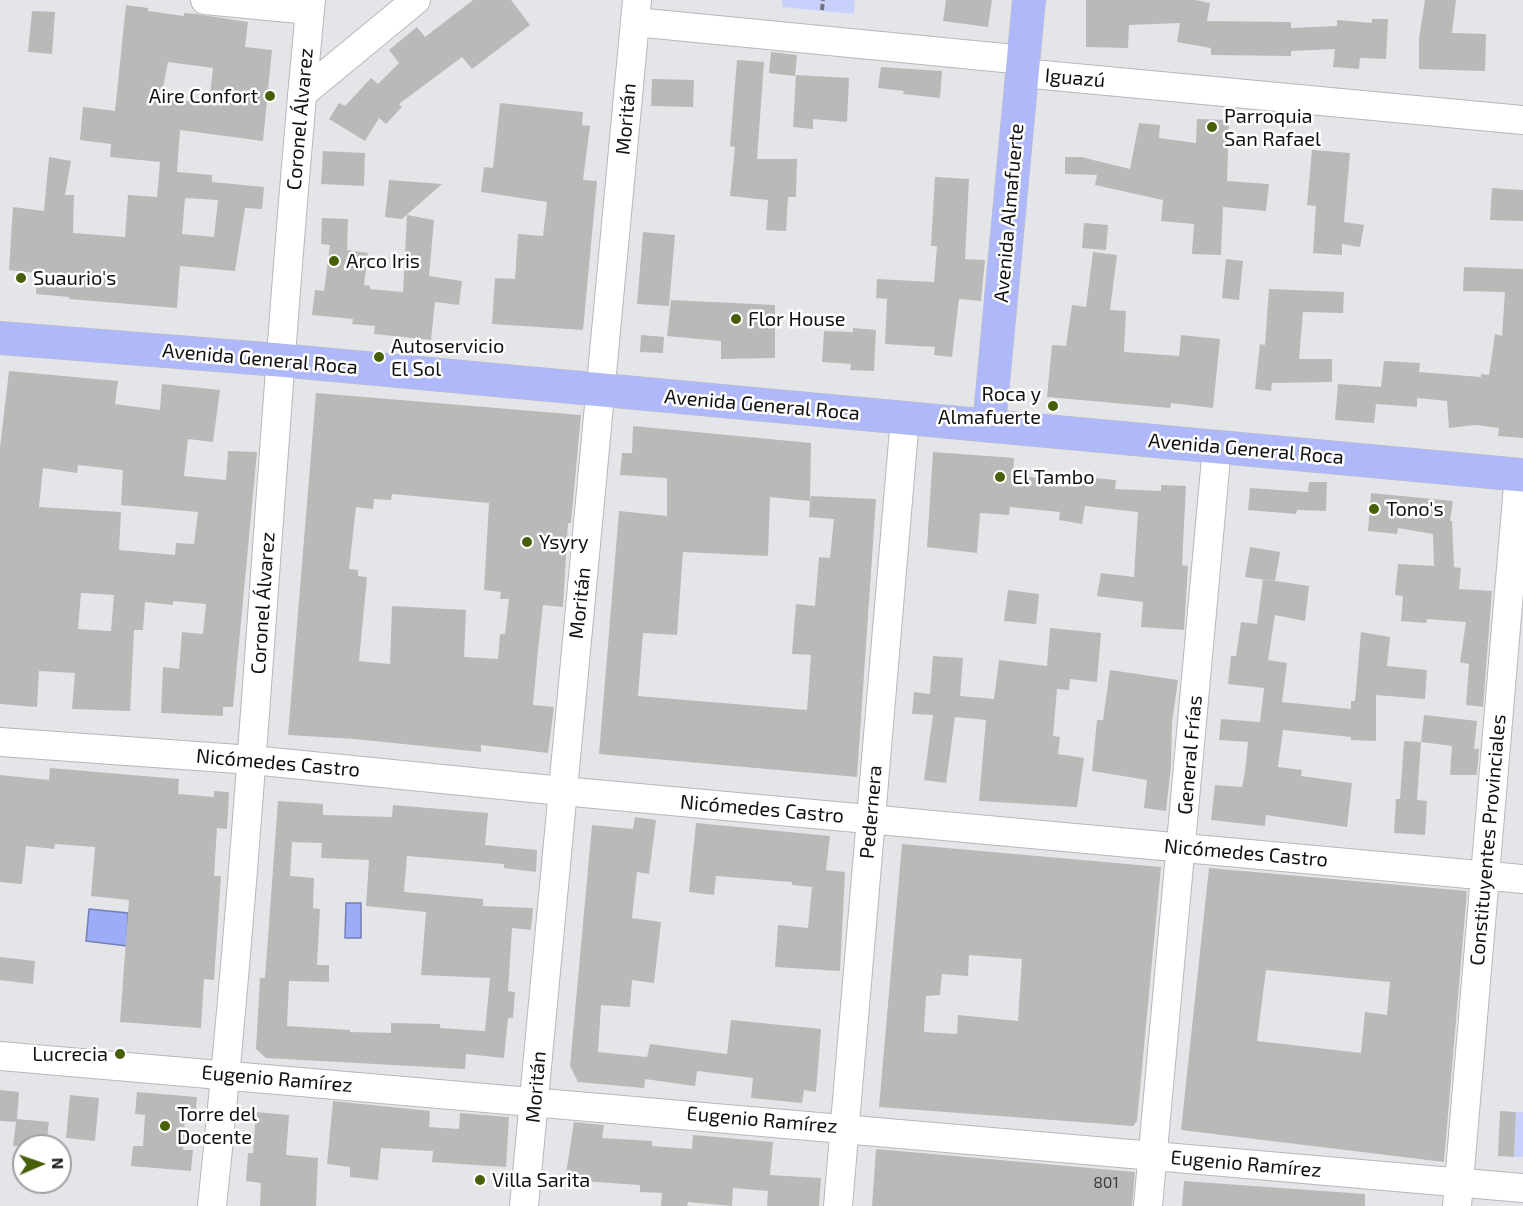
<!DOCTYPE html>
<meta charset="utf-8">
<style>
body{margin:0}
#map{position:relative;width:1523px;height:1206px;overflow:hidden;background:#e4e5e9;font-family:"Exo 2",sans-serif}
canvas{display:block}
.north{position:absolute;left:12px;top:1134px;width:60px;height:60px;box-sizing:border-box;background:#fff;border:2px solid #a0a0a1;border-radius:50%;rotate:88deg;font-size:16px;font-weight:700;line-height:24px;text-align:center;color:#121213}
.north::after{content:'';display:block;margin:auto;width:21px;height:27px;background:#485f09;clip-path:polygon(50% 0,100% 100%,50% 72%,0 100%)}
</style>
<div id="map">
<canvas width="1523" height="1206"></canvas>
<div class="north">N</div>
</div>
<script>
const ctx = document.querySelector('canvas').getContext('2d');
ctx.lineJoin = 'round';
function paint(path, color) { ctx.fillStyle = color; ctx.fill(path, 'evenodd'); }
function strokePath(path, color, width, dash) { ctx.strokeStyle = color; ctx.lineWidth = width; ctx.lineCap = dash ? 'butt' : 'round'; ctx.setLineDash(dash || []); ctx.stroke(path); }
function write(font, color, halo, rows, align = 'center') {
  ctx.font = font + ' "Exo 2",sans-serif'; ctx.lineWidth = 5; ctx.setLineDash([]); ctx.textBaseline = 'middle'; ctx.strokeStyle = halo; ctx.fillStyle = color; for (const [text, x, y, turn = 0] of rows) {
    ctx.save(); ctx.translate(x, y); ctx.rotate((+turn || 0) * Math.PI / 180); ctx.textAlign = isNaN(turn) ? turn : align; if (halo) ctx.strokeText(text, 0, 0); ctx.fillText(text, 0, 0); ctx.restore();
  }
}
paint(new Path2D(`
 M782,0H855L854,14L782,7Z
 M1516,1112H1523V1157H1514Z`), '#c7d1fc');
const water = new Path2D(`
 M346,903H361V938H345Z
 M89,909L128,913L127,946L86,941Z`);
paint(water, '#9dacf8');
strokePath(water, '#737eb3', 1.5);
paint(new Path2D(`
 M473,0H511L530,25L472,69L462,57L399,104L402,107L386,124L379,118L365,141L329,119L339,103L345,106L371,78L378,84L399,63L389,50L417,27L425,37Z
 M946,0H992L988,27L943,21Z
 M1086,0H1195L1210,3L1207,21L1291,22V28L1337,26V20L1372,23V19H1388L1386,59L1360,58L1359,69L1333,67L1335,49L1291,51V56L1211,55V48L1177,42L1180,23L1129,25L1128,48L1086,47Z
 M1425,0H1456L1452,33L1486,34L1485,71L1419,69V38Z
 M126,5L148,8V11L184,16V13L196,14L248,22L245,47L272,50L263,141L180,130L177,172L212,175V182L264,187L262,209L245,208L235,271L180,266L177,308L69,299V297L36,294L37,273L9,270L13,207L44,211L49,157L71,161L65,195H74L73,233L125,237L128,195L157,197L160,162L110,157L111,144L80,140L83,107L115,111ZM168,62L213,68L209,104L161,97ZM185,198L218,200L214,237L182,234Z
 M32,11L55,12L52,54L28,52Z
 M771,52L797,55L795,76L769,73Z
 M737,60L764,62L757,159H797L796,197H788L786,231L766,230L768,200L730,196L735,147L730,146Z
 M881,67L942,71L940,98L903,94L904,91L878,88Z
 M796,75L849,78L847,122L813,119V129L793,127Z
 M652,79L694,80L693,107L651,106Z
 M500,103L583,112L582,125L590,126L583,180L597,181L583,330L492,324L495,278L515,279L518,234L543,236L547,202L481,192L484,167L493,168Z
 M1197,119L1229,120L1227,181L1269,184L1266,211L1223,207L1221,255L1192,254L1194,224L1161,221L1163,200L1095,185L1097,175L1065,174V157H1081L1130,169L1139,123L1160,125L1159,138L1196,143Z
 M1312,150L1350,153L1344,222L1364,225L1360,247L1342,244V255L1313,253L1316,206L1307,205Z
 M323,151L365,153L364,186L321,184Z
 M935,177L969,179L965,259L985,260L981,301L959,299L952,357L934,355L935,347L885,344L887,299L876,298L877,279L934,282L937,246H931Z
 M389,180L442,184L402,219L385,217Z
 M1492,188L1523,190V221L1490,220Z
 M407,215L434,220L429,276L462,281L459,305L435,302L431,340L374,334L375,326L352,324L353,319L312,315L315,290L324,291L330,245L321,244L322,218L348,219L347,250L368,253L364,285L370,286V289L403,292Z
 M1084,223L1108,225L1106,250L1082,248Z
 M643,232L675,235L669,306L637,304Z
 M1093,252L1117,255L1110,310L1126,311L1124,352L1179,356L1181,335L1220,339L1213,408L1171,403L1170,408L1047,397L1052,345L1066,346L1072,305L1086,307Z
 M1226,259L1243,261L1239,300L1222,298Z
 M1464,267L1523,269V438L1498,436L1499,428L1475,425L1449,428L1447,401L1417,398V407L1376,404L1374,423L1335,420L1338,384L1381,387L1384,361L1420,363L1419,372L1481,377V374L1489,375L1495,334L1502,336L1505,292L1463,291Z
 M1269,289L1344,292L1343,313L1303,312L1299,359H1332V382L1272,383L1271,391L1255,389L1260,344L1265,345Z
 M671,300L775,305V358L721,359V341L667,336Z
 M853,328L876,330L874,371L850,370L851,364L822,362L824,331L853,332Z
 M641,335L664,337L663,353L640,352Z
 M9,371L118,381L115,404L160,410L162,384L220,390L213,442L188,439L184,476L226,480L228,451L257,452L233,707H223V716L161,713L163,667L179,669L182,632L203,634L206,604L173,601V605L145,602L143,630H134L130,711L72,709L75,673L39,671L37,707L0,704V448ZM78,465L123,470L121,505L198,512L194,544L176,543L175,555L119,550L121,512L39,507L43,468L77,473ZM81,593L114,595L111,631L78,629Z
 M316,393L581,415L571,523H568L563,607L543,605L538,650L533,705L554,707L548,753L481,745V752L355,739L288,735ZM392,494L489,503L484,590L501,592L500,599H509L505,634H500L498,659L464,657L466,610L392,606L390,664L359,661L367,577L358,576V570L349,569L356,507L373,509L374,499L391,500Z
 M633,426L811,443L810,501L811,496L876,499L857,777L599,754L619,511L667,516V478L620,475L622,453H632ZM770,497L810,501L809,517L834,519L830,558L819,557L815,606L796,604L792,654L811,655L807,710L638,696L643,633L677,635L683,552L768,556Z
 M933,452L1014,458L1013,475L1064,481L1065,475L1116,480L1115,489L1161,491V485L1186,486L1182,565L1188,566L1184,630L1141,627L1143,602L1097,596L1101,573L1134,577L1138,512L1085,506L1082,524L1059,520L1060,512L1010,507L1009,515L980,513L977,553L927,547Z
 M1309,482H1327L1326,511L1297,510L1296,514L1248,510L1250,488L1308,492Z
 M1371,493L1453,501L1450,521H1452L1454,567L1461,568L1459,589L1492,591L1483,707L1466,705L1469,664L1460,662L1466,622L1427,619L1426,623L1401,621L1403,596L1395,595L1398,564L1434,566L1433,534L1398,528L1397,534L1368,531Z
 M1250,547L1280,552L1275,581L1245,577Z
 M1263,579L1309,586L1305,621L1275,615L1268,660L1287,663L1282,702L1351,709V701H1355L1361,632L1390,637L1387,666L1427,670L1425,699L1376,695V741L1351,740V737L1283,730L1278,767L1302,770L1301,776L1352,783L1347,827L1266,815L1265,826L1211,820L1215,785L1242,787L1245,772L1248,742L1219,740L1221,719L1260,722L1264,688L1228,684L1231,656H1236L1241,622L1257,624Z
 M1008,590L1039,594L1036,624L1004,621Z
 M1050,628L1101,633L1097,682L1070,679L1069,690L1057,689L1053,736L1060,737L1058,754L1084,758L1077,807L979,801L986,720L955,717L946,783L924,780L933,715L912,714L914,692L930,694L933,656L963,658L960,696L994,699L999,660L1047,666Z
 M1110,670L1178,680L1172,722L1171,766L1166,811L1144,808L1147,780L1092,771L1097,720H1103Z
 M1424,715L1477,721L1474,749H1479L1477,775H1450L1452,746L1421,742Z
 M1404,741L1421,742L1417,800L1427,801L1425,835L1394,833L1396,799H1400Z
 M50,768L179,779L178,794L214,797V791L229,792L227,829L217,828L214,876H221L214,980L204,979L201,1028L120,1022L129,900L91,896L95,847L55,844L54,849L26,846L22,884L0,882V775L49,780Z
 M278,801L323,804V815L392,817L393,805L488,813L485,845L537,850L536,872L504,868V864L407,856L404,892L483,899V906L533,908L531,930L512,928L508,991L515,992L513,1018H508L504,1058L466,1054L465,1069L266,1058L256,1049L260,978H265ZM292,842L322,843L321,858L369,860L366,906L426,912L421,975L490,978L485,1031L440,1028V1024L391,1023V1033L350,1032V1030L287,1026L289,981L329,982V965H317L320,909L313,908L314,878L290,876Z
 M635,817L656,820L649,874L637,872L632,918L661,922L654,983L632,980L630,1007L601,1005L598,1052L647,1057L650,1044L727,1054L731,1020L821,1029L816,1092L804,1090L802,1103L751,1098L753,1078L697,1071L695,1086L645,1079L644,1088L578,1082L570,1066L592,825L633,829Z
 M696,823L830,836L826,870L845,872L840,971L775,967L778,925L808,928L812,887L792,885V882L716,876L714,895L689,892Z
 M902,844L1161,867L1137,1121L1133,1126L879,1107ZM969,955L1022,959L1018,1021L958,1015L957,1034L924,1032L926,996L940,995L942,974L968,976Z
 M1209,868L1467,891L1444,1162L1181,1130ZM1266,970L1390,982L1387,1015L1365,1012L1361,1053L1257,1041Z
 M0,957L35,961L33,984L0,980Z
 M0,1090L19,1092L17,1119L49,1122L46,1146H13L16,1122L0,1121Z
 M137,1092L197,1097L195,1119L185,1118L183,1150H193L191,1171L131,1166L133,1146H143L145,1115L135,1114Z
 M70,1095L99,1098L95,1141L66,1138Z
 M333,1101L430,1111L429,1127L459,1129L460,1113L509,1117L506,1167L432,1162L433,1151L381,1148L378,1180L350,1177V1167L327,1164Z
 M1500,1111L1516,1112L1514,1157L1498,1156Z
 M256,1112L289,1115L286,1155L318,1158L316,1206H260L261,1183L246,1181L248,1153H253Z
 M574,1122L604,1125L602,1138L652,1141V1146L692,1149L693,1135L773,1142L770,1175L821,1178L819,1206H767L768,1191L733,1188L732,1206L688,1202L687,1206H661L662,1193L640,1192V1185L565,1180Z
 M876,1149L1135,1172L1132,1206H872Z
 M1184,1181L1365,1194V1206H1182Z`), '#b9bab7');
const minor = new Path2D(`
 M205,0L310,10
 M635,22L1014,59L1022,73L1523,120
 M302,94L416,0
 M0,742L252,760L562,791L1523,879
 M0,1056L1523,1188
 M212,1206C255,805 272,402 311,0
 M524,1206L637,0
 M838,1206L905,418
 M1148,1206L1217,447
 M1457,1206L1519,474`);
const major = new Path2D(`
 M0,338L279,360L1523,475
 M989,426L1029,0`);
strokePath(minor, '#b6b7ba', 30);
strokePath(major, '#c1c1c2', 34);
strokePath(new Path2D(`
 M822,10L823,0`), '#737376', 4, [6, 3]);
strokePath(minor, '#fff', 28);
strokePath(major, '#afb8f8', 33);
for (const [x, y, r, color] of [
 [270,96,6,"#485f09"],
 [1212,127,6,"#485f09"],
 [334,261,6,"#485f09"],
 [21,278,6,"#485f09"],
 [736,319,6,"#485f09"],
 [379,357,6,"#485f09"],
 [1053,406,6,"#485f09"],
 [1000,477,6,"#485f09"],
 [1374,509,6,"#485f09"],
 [527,542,6,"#485f09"],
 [120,1054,6,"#485f09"],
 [165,1126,6,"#485f09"],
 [480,1180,6,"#485f09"]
]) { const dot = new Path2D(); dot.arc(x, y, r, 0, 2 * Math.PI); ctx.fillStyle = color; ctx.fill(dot); strokePath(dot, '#fff', 2); }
write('16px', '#3c3c3c', null, [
 ["801",1106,1183]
]);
write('20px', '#121213', '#fff', [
 ["Iguazú",1075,78,5],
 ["Coronel Álvarez",300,119,-85],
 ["Moritán",626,119,-85],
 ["Avenida Almafuerte",1009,213,-85],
 ["Avenida General Roca",260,359,5],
 ["Avenida General Roca",762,405,5],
 ["Avenida General Roca",1246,449,5],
 ["Coronel Álvarez",263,603,-86],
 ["Moritán",580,603,-84],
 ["General Frías",1190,755,-85],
 ["Nicómedes Castro",278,763,5],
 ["Nicómedes Castro",762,809,5],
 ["Pedernera",871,812,-85],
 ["Constituyentes Provinciales",1488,840,-85],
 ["Nicómedes Castro",1246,853,5],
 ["Eugenio Ramírez",277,1079,5],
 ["Moritán",536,1087,-85],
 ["Eugenio Ramírez",762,1120,5],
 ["Eugenio Ramírez",1246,1164,5]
]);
write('20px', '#121213', '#fff', [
 ["Aire Confort",258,96,"right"],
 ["Parroquia",1224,116],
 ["San Rafael",1224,139],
 ["Arco Iris",346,261],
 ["Suaurio's",33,278],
 ["Flor House",748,319],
 ["Autoservicio",391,346],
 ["El Sol",391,369],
 ["Roca y",1041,394,"right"],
 ["Almafuerte",1041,417,"right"],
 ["El Tambo",1012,477],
 ["Tono's",1386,509],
 ["Ysyry",539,542],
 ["Lucrecia",108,1054,"right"],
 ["Torre del",177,1114],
 ["Docente",177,1137],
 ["Villa Sarita",492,1180]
], 'left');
</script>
